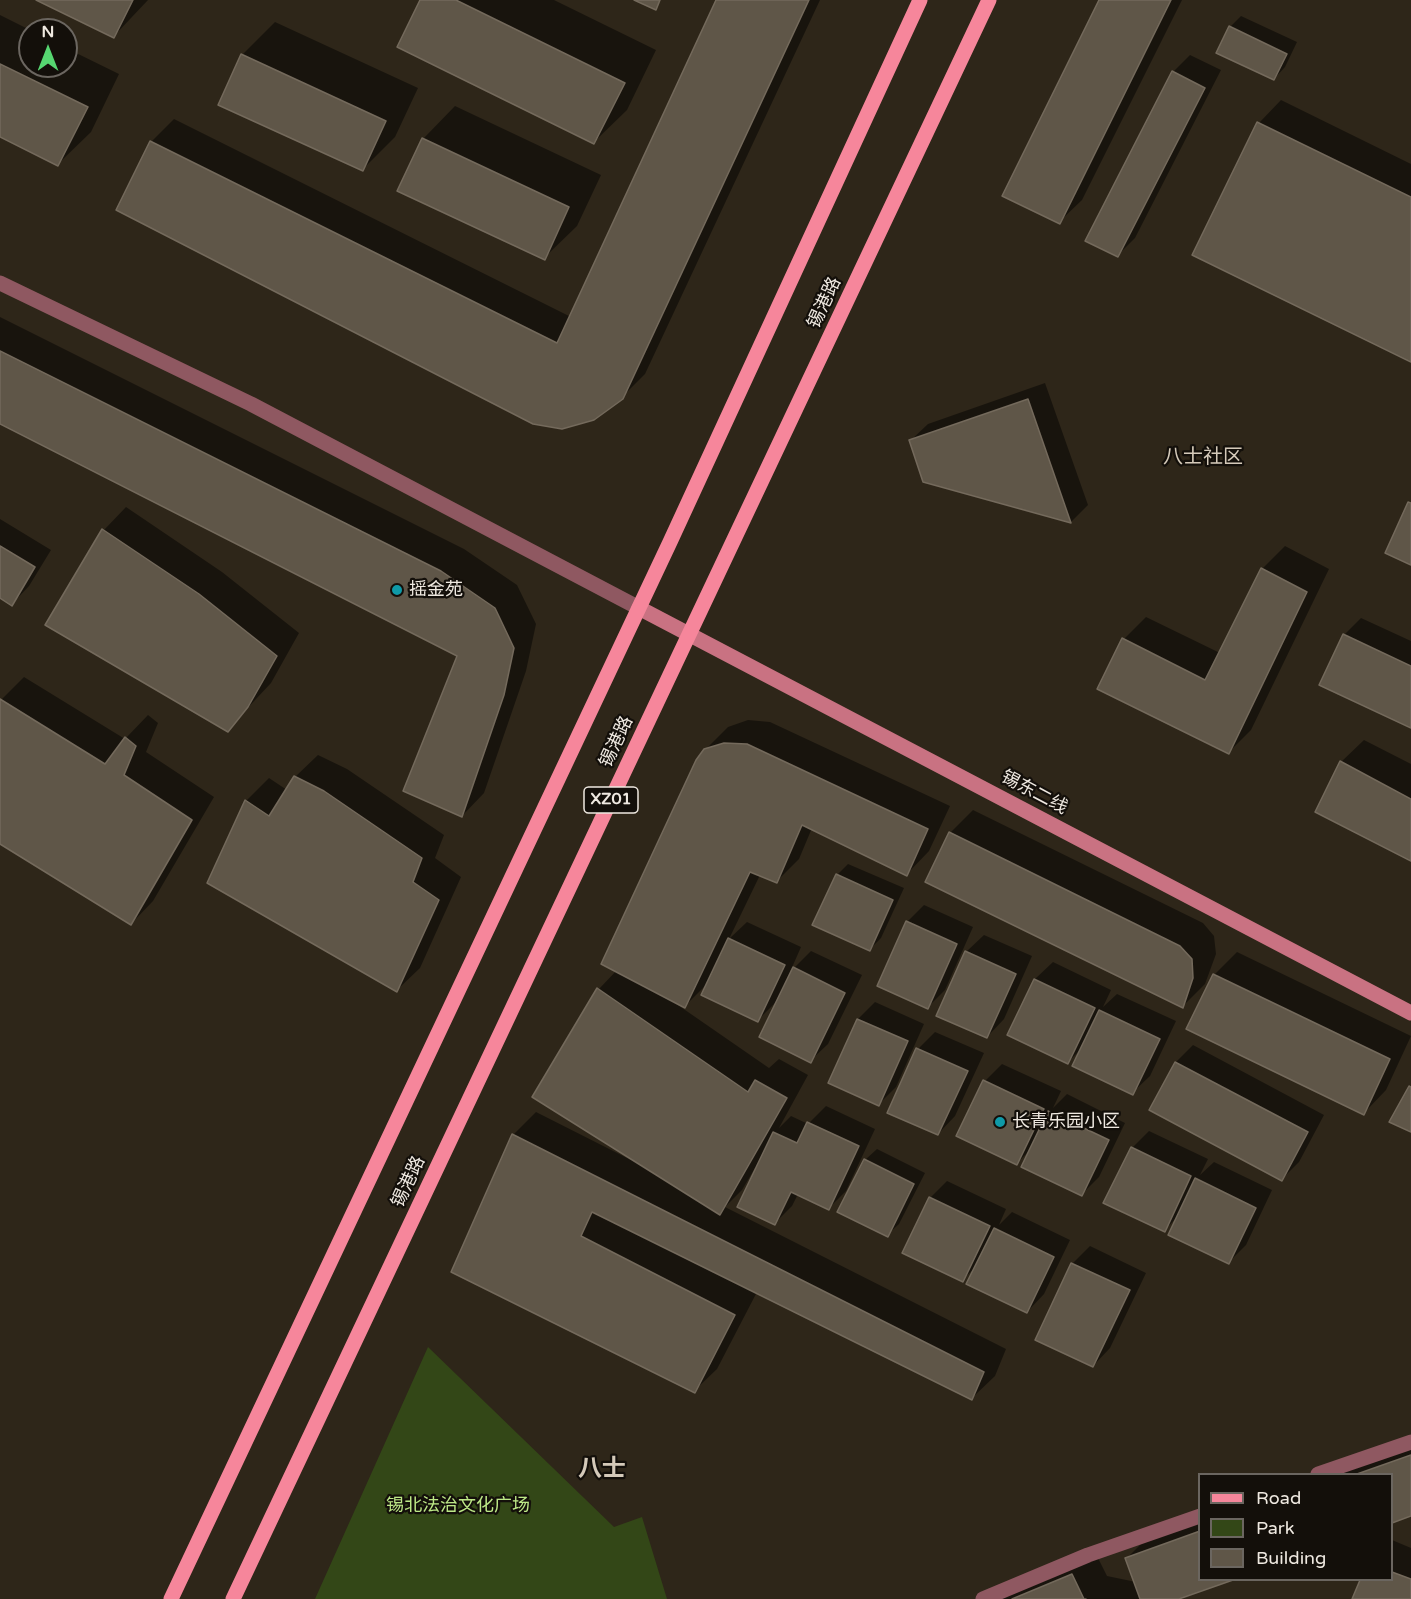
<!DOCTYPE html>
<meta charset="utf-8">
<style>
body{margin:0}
#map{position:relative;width:1411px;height:1599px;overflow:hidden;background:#2e2619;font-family:"Varela Round",sans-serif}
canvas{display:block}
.legend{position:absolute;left:1198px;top:1473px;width:195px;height:108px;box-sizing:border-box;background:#130f0a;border:2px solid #6b6660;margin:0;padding:8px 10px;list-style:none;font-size:18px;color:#efe9e1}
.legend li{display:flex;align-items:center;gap:12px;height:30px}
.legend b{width:30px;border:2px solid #6b6660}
.north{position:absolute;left:18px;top:18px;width:60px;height:60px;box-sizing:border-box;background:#130f0a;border:2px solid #6b6660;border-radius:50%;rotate:0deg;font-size:16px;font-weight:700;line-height:24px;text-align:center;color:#efe9e1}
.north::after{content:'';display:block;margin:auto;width:21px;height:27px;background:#56d671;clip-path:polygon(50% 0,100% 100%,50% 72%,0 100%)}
</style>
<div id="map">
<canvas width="1411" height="1599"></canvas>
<ul class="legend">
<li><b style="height:8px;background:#f6869b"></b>Road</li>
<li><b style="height:16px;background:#334717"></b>Park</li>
<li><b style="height:16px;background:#5f5648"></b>Building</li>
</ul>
<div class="north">N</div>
</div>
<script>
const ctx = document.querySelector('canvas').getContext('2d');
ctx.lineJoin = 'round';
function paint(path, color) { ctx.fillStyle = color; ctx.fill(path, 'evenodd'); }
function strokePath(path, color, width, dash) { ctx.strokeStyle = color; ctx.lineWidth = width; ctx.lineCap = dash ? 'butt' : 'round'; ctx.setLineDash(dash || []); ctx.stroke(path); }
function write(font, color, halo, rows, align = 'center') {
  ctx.font = font + ' "Varela Round","Noto Sans SC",sans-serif'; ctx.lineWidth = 4.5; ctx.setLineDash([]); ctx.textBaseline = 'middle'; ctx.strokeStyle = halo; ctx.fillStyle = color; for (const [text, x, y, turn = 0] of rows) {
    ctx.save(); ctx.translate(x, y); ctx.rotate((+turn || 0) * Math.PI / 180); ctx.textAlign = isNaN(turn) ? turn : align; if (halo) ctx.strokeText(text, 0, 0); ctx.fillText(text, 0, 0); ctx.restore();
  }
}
paint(new Path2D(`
 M428,1347L614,1527L642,1517L667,1599H315Z`), '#334717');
paint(new Path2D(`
 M40,0H148L114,36Z
 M422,0H554L656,50L627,110L594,142Z
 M717,0H820L645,374L622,397L151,142L174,119L571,317Z
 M1101,0H1182L1082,200L1059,222Z
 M0,15L30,30V66H66V48L119,74L91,132L58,164L0,135Z
 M1241,16L1297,42L1285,67L1274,79L1230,27Z
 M275,22L418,88L395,137L363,169L242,55Z
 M1190,55L1221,70L1135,238L1118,255L1173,72Z
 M1281,100L1411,164V361L1259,123Z
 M455,106L601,175L577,226L544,258L423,139Z
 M0,317L464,549L517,585L536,624L526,671L484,793L462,816L459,655L0,423Z
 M1045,383L1088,505L1071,522L924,480L910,441L928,424Z
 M126,507L222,572L299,633L271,683L227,730L48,625L104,530Z
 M0,519L51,550L29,586L12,604L0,597Z
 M1285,546L1329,569L1251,730L1229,752L1124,639L1146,617L1220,653L1262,569Z
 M1361,618L1411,641V727L1344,635Z
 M24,677L125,739L148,715L158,723L146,752L214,797L153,901L131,924L0,842V701Z
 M748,720L770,722L950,806L929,851L907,874L812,828L799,859L776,882L760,875L729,939L747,922L801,947L790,972L811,951L862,975L828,1044L810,1061L778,1000L757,1021L707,984L685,1006L676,1002L675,1003L769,1068L779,1059L808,1075L779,1128L791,1116L808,1124L826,1106L875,1129L846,1191L829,1208L798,1194L792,1206L775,1223L757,1170L755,1168L742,1190L725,1207L1006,1349L995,1376L972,1398L757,1292L717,1369L694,1391L453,1271L513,1135L536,1112L631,1160L632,1158L534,1096L599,989L617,970L705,750L728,727Z
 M1364,740L1411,764V859L1341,762Z
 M318,755L347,769L444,835L435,858L461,877L420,968L397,990L209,883L247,800L269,778L287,790L295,777Z
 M973,810L1203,923L1214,936L1216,954L1205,984L1182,1007L950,833Z
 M848,864L904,888L881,938L870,949L837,875Z
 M924,905L973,927L945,990L928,1007L907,922Z
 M984,935L1032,956L1004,1019L987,1037L966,952Z
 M1237,952L1411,1036L1386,1090L1364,1113L1214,975Z
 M1053,962L1111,990L1103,1007L1117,994L1176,1021L1150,1076L1132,1093L1081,1049L1068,1062L1009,1034L1035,979Z
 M875,1002L924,1024L896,1087L879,1104L830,1083L858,1019Z
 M935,1032L984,1053L955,1116L938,1134L918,1049Z
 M1193,1045L1324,1115L1299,1162L1282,1179L1151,1110L1176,1062Z
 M1002,1064L1061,1091L1053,1108L1067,1094L1125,1123L1099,1177L1082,1194L1031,1149L1017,1163L985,1081Z
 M1149,1131L1208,1159L1200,1175L1214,1162L1272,1190L1246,1245L1229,1262L1177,1217L1164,1231L1132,1148Z
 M877,1149L925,1173L899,1224L887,1235L865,1160Z
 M947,1181L1006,1209L999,1225L1012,1212L1070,1240L1044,1294L1027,1312L976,1267L962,1280L930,1198Z
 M1090,1246L1146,1273L1110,1348L1093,1366L1037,1339L1072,1264Z
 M1411,1441V1514L1392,1521V1474H1319Z
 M1200,1517V1580H1229L1174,1599H983L1095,1552L1107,1576L1136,1582L1127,1558L1150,1535Z
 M1392,1540L1411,1548V1599H1354L1361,1580H1392Z`), '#0007');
const building = new Path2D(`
 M36,0H133L114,38Z
 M420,0H456L625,83L594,144L397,47Z
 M634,0H660L656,10Z
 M716,0H809L623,399L594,420L562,429L533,424L116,210L150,141L557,343Z
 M1099,0H1171L1060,224L1002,196Z
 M1229,26L1287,54L1274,80L1216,53Z
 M241,54L386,121L363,171L218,105Z
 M0,64L88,107L58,166L0,137Z
 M1172,71L1205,88L1118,257L1085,241Z
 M1257,122L1411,197V362L1192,255Z
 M422,138L569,207L545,260L397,191Z
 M0,351L441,571L495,608L514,648L504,695L462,817L403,791L457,656L0,424Z
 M1028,399L1071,523L923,482L909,440Z
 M1408,502L1411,503V565L1385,553Z
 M102,529L199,594L277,656L248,707L228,732L45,625Z
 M0,546L35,567L12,606L0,598Z
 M1261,568L1307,592L1229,754L1097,689L1122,638L1205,680Z
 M1343,634L1411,666V728L1319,685Z
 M0,699L105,764L125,737L136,746L124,775L192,820L131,925L0,844Z
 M724,743L747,744L928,829L907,876L802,825L777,883L750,872L685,1008L601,964L696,760L704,749Z
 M1340,761L1411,799V861L1315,812Z
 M294,776L324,791L422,858L413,882L439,900L397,992L207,883L245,800L269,816Z
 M949,832L1180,946L1192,959L1193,978L1183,1008L925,882Z
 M836,874L893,900L870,951L812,925Z
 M906,921L957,944L928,1009L877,986Z
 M728,938L785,965L758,1022L701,995Z
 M965,951L1016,974L987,1038L936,1016Z
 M793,967L845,993L811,1063L759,1037Z
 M1213,974L1390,1059L1364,1115L1186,1029Z
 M1034,979L1095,1008L1068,1064L1007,1035Z
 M597,988L748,1092L755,1080L787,1098L720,1215L532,1097Z
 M1099,1010L1160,1039L1133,1095L1072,1066Z
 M857,1019L908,1041L879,1106L828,1083Z
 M916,1048L968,1071L938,1135L887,1113Z
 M1175,1062L1308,1132L1282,1181L1149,1110Z
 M983,1080L1044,1109L1017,1165L956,1136Z
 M1409,1086L1411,1087V1132L1389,1122Z
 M1048,1111L1109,1140L1082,1196L1021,1167Z
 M807,1122L859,1146L829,1210L791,1192L775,1225L737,1207L773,1132L797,1143Z
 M512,1134L984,1372L972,1400L592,1212L581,1236L735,1315L695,1393L451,1272Z
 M1131,1147L1191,1176L1165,1232L1103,1203Z
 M864,1159L914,1184L888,1237L837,1212Z
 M1195,1178L1256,1208L1229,1264L1168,1235Z
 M929,1197L990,1226L963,1282L902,1253Z
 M994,1228L1054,1257L1027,1313L966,1284Z
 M1071,1263L1130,1290L1093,1367L1035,1340Z
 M1411,1455V1516L1392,1523V1474H1357Z
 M1200,1531V1580H1233L1179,1599H1140L1125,1558Z
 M1392,1572L1411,1579V1599H1352L1360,1580H1392Z
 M1072,1574L1084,1599H1086H1012Z`);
paint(building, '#5f5648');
strokePath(building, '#746a5c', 1.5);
strokePath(new Path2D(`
 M0,283L251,404L639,608
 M1318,1474L1411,1442
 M983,1599L1088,1555L1200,1516`), '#8f5861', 15);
strokePath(new Path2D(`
 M639,608L1411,1013`), '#c97282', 15);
strokePath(new Path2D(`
 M171,1599L670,542L920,0
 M233,1599L989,0`), '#f6869b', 15);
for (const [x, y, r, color] of [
 [397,590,6,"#0f9aa8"],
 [1000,1122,6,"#0f9aa8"]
]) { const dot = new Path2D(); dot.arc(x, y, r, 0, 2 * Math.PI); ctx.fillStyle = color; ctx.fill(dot); strokePath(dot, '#130f0a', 2); }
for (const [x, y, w] of [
 [611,800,54]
]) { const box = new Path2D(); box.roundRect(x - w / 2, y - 13, w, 26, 4.5); ctx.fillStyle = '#130f0a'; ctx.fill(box); strokePath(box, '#efe9e1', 1.5); }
write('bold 16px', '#efe9e1', null, [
 ["XZ01",611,800]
]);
write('18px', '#efe9e1', '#130f0a', [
 ["锡港路",825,303,-65],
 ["锡港路",617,742,-65],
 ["锡东二线",1034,793,28],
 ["锡港路",409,1182,-65]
]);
write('18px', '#efe9e1', '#130f0a', [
 ["摇金苑",409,590],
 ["长青乐园小区",1012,1122]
], 'left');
write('18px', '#bde887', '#130f0a', [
 ["锡北法治文化广场",458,1506]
]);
write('20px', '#d4c9b9', '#130f0a', [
 ["八士社区",1203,458]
]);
write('bold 24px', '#d4c9b9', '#130f0a', [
 ["八士",602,1470]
]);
</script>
